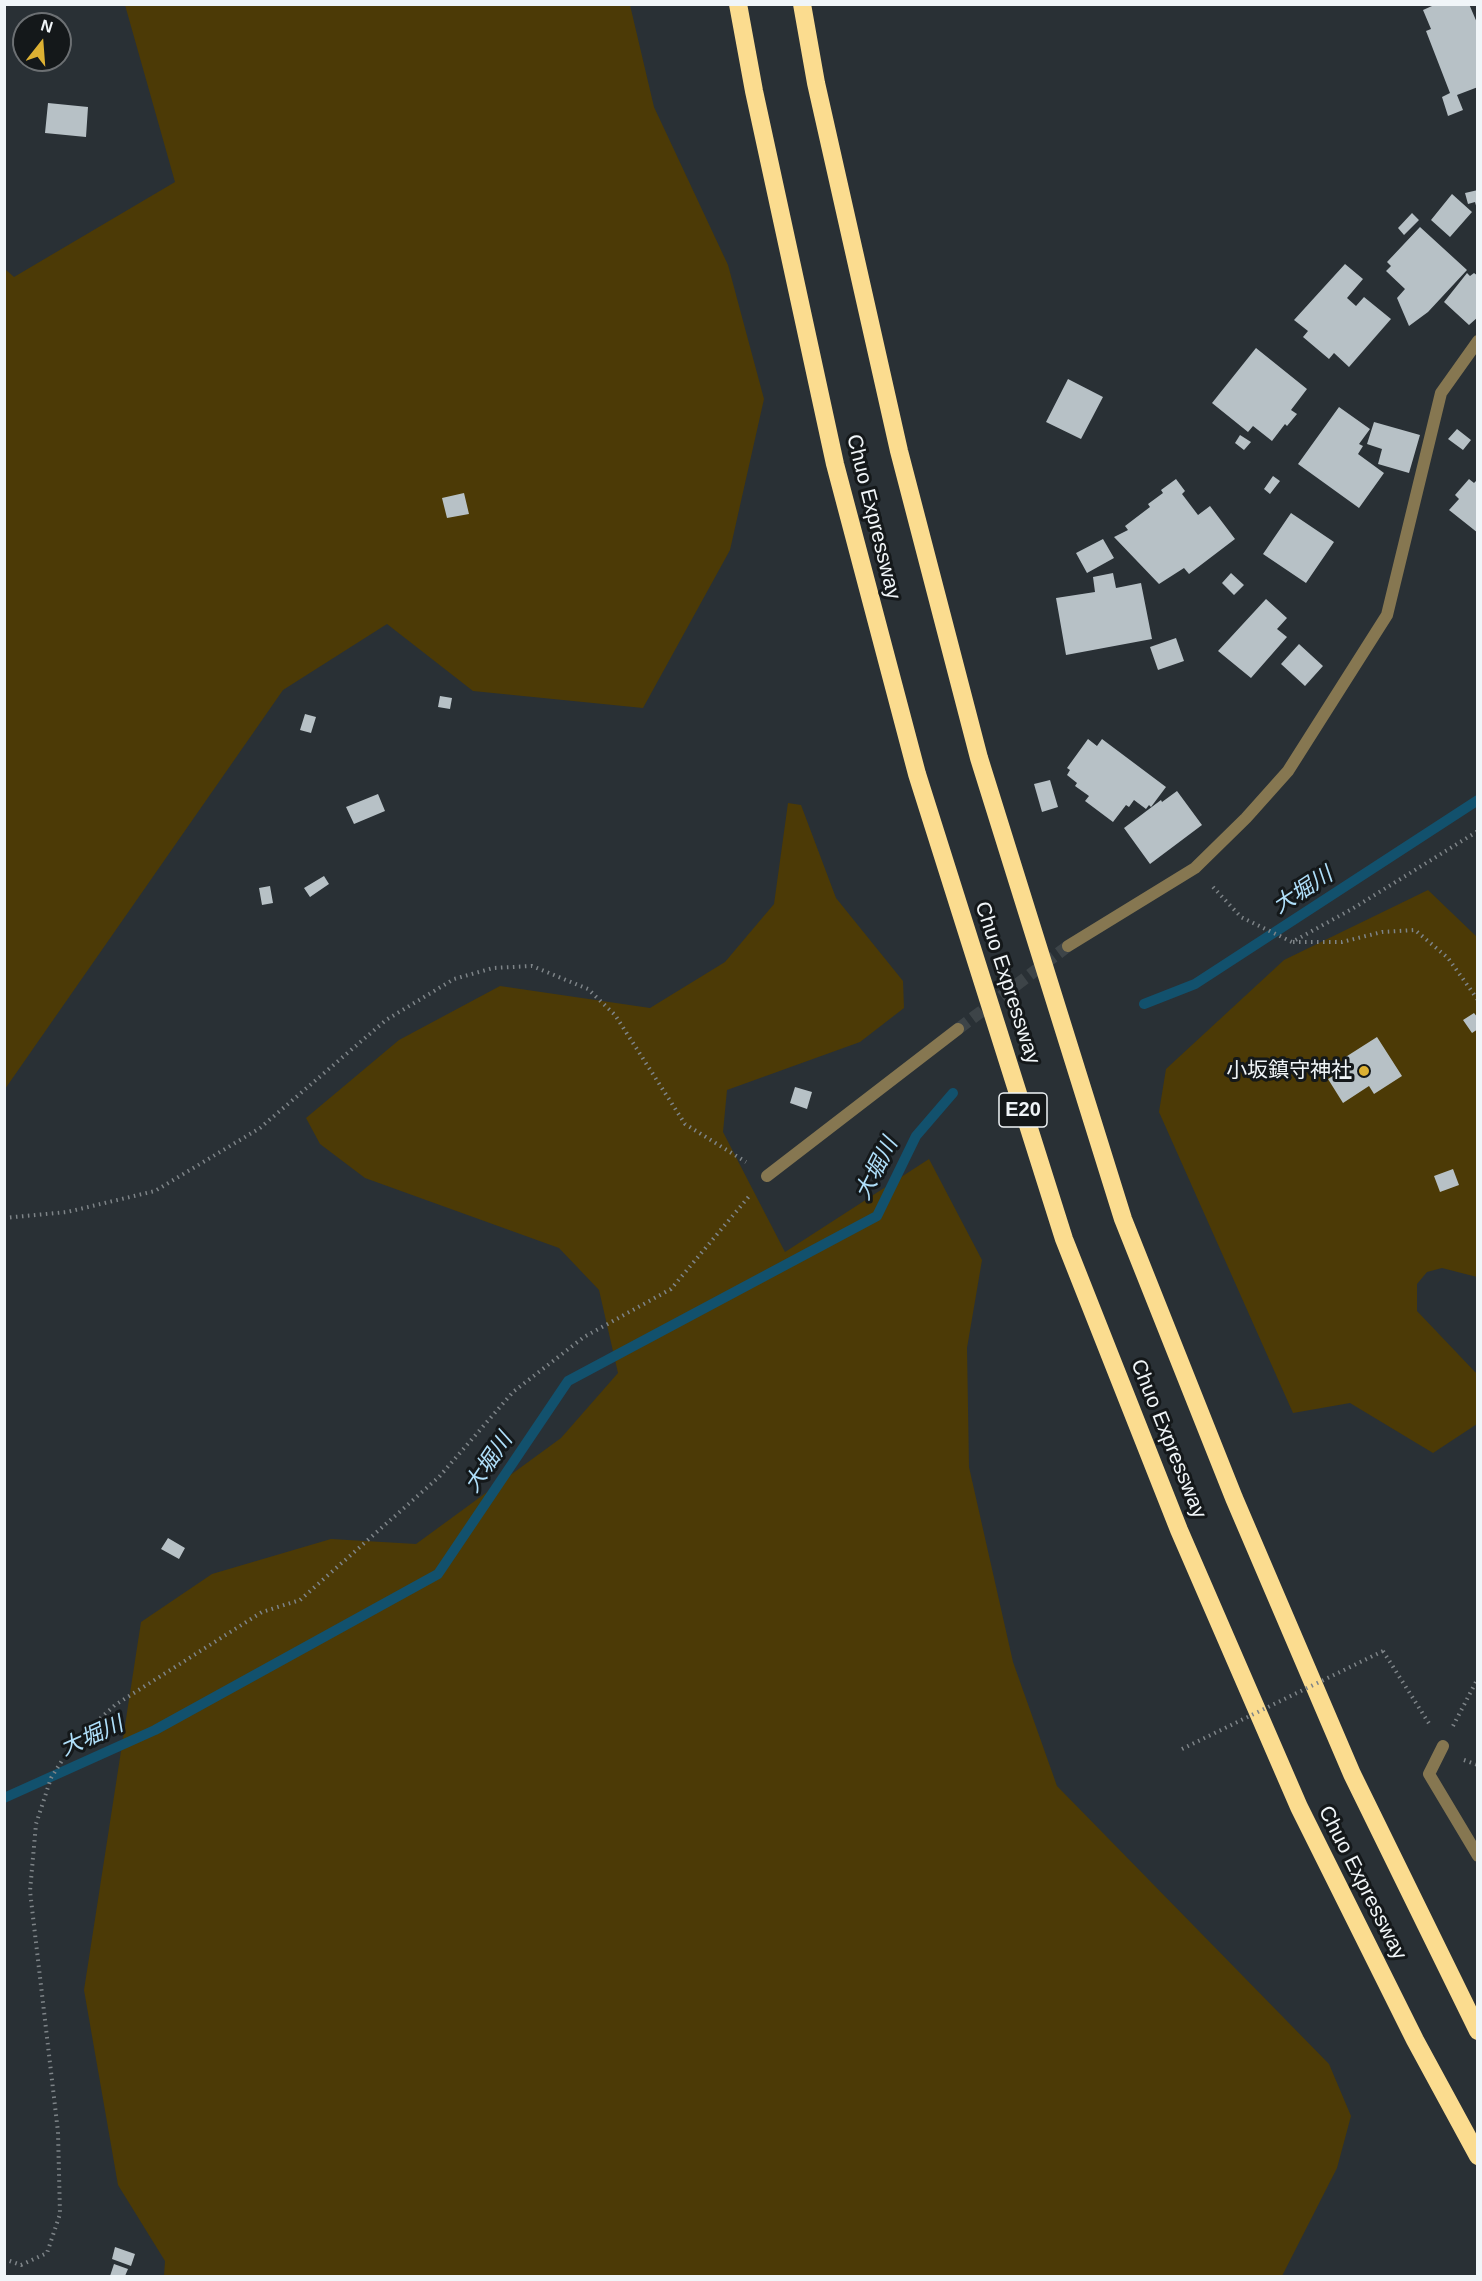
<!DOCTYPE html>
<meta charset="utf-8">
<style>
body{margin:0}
#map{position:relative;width:1482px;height:2281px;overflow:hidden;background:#293035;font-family:Arial,sans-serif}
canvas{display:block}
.frame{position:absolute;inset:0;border:6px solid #f0f5f8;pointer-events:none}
.north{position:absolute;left:12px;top:12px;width:60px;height:60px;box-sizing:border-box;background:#14181a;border:2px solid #6c7073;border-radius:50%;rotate:17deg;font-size:16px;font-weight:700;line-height:24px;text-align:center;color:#f0f5f8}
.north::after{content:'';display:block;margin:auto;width:21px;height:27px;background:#ddb133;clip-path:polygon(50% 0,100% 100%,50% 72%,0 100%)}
</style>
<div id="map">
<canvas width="1482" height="2281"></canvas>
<div class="frame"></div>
<div class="north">N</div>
</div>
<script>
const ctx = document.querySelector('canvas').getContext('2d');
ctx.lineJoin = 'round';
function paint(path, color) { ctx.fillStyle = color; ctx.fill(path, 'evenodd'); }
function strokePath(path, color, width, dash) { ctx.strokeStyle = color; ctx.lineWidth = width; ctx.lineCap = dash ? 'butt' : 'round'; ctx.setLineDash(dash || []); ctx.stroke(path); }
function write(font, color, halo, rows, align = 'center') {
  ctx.font = font + ' Arial,"Noto Sans JP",sans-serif'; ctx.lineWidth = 6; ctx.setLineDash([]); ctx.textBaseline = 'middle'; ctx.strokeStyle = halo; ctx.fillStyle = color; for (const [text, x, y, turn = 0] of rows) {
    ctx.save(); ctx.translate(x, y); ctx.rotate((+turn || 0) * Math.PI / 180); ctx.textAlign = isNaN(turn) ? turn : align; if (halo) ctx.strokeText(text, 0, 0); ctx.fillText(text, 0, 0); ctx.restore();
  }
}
paint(new Path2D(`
 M125,5H630L654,107L728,265L764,399L730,550L643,708L473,691L387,624L283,690L5,1089V269L14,277L175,182Z
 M788,803L801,805L836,898L903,981L904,1008L860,1042L727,1090L723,1132L785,1252L929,1159L982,1260L967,1348L969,1467L1013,1662L1057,1786L1329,2064L1351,2116L1337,2168L1282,2276H164L165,2261L118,2185L84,1990L141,1622L212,1574L331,1539L416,1544L561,1438L618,1373L599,1290L559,1248L365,1178L320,1144L306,1118L399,1040L500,986L650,1008L725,962L774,904Z
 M1428,890L1477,937V1277L1442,1268L1427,1272L1417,1284V1311L1477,1374V1424L1433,1453L1350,1403L1293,1413L1159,1112L1166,1069L1284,960Z`), '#4c3a06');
strokePath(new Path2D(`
 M1144,1004L1195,984L1478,800
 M4,1798L155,1730L438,1574L568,1381L877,1216L916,1136L953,1093`), '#12516d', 10);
paint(new Path2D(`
 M1432,4H1469L1478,25V87L1457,95L1463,110L1448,116L1442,97L1450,93L1426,31L1431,29L1423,10L1432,6Z
 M48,103L88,107L86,137L45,133Z
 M1478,190V209H1477L1475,202L1468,204L1465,193Z
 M1452,194L1472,212L1450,237L1431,220Z
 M1412,213L1419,220L1404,235L1398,228Z
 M1420,227L1467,270L1428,312L1409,326L1397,298L1405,289L1386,271L1391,266L1387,262Z
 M1345,264L1363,279L1347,298L1356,306L1364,297L1391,319L1349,367L1334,353L1329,359L1303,337L1308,331L1294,320Z
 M1467,273L1470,276L1474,273L1478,276V317L1469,325L1444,302Z
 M1256,348L1307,389L1291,410L1297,414L1287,426L1285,424L1272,441L1253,426L1248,432L1212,403Z
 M1068,379L1103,397L1081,439L1046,422Z
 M1339,407L1370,429L1359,444L1363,446L1358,454L1384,473L1359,508L1298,464Z
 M1374,422L1420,435L1409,473L1378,464L1382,449L1367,444Z
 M1457,429L1471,440L1463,450L1448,439Z
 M1240,435L1251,442L1244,450L1235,443Z
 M1273,476L1280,481L1270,494L1264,489Z
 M1176,479L1185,491L1182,494L1198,515L1210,506L1235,539L1189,574L1184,568L1159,584L1114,537L1128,530L1125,526L1150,507L1148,504L1163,493L1161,490Z
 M1469,479L1474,483L1478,479V533L1449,510L1459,499L1455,495Z
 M464,493L469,514L447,518L442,498Z
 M1291,513L1334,542L1306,583L1263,554Z
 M1103,539L1114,558L1087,573L1076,553Z
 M1113,573L1116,588L1141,583L1152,639L1066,655L1056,598L1095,592L1093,577Z
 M1231,573L1244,585L1234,595L1222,583Z
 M1266,599L1287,618L1277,629L1287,637L1251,678L1218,651Z
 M1176,638L1184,661L1158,670L1150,647Z
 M1299,644L1323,666L1305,686L1281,664Z
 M440,696L452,698L450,709L438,707Z
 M305,714L316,717L311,733L300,730Z
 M1088,739L1097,746L1102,739L1166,787L1151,807L1149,805L1146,809L1134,800L1129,807L1126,805L1113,822L1085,801L1089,796L1075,786L1077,783L1067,775L1070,770L1067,768Z
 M1050,780L1058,807L1042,812L1034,784Z
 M1177,791L1202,825L1150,864L1124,828L1161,800L1162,802Z
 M378,794L385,811L354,824L346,807Z
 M324,876L329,884L310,897L304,888Z
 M270,886L273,903L262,905L259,888Z
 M1474,1013L1478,1018V1029L1472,1033L1463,1020Z
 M1377,1037L1402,1076L1374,1094L1369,1086L1343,1103L1328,1079L1349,1066L1344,1058Z
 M795,1087L812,1092L807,1109L790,1103Z
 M1453,1169L1459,1185L1440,1192L1434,1176Z
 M168,1538L185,1548L179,1559L161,1549Z
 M115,2247L135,2254L131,2266L112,2259Z
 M114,2264L128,2269L125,2276H110Z`), '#b7c1c6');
strokePath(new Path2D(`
 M958,1029L1068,946`), '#3d4448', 12, [12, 6]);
strokePath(new Path2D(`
 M1213,887L1241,917L1292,942L1352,909L1478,831
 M1293,942H1342L1382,932L1415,930L1448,958L1478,1000
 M4,1218L67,1212L155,1191L260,1128L386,1020L454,979L493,968L532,966L588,989L615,1015L685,1124L746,1162
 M1383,1651L1430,1725
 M1453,1726L1478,1678
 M1464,1760L1478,1765
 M4,2259L21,2265L47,2253L60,2214L58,2132L30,1891L36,1824L51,1778L73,1743L115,1705L262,1612L300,1600L439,1477L513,1392L584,1337L671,1289L751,1194`), '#7e8488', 4, [1.5, 4.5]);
strokePath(new Path2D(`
 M1068,946L1195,868L1246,818L1288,771L1387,615L1441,393L1478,341
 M767,1176L958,1029
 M1443,1746L1429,1774L1478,1856`), '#867751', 12);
strokePath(new Path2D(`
 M738,4L754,91L835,464L917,774L1064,1239L1179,1530L1299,1807L1415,2040L1478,2156
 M802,4L816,83L899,451L979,758L1123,1219L1234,1498L1352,1774L1478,2031`), '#fbdc8f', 18);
strokePath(new Path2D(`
 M1182,1749L1383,1651`), '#7e8488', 4, [1.5, 4.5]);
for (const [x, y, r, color] of [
 [1364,1071,6,"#ddb133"]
]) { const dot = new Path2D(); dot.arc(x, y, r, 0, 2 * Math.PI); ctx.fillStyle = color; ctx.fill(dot); strokePath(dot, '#14181a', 2); }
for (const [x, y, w] of [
 [1023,1110,48]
]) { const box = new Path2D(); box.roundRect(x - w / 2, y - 17, w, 34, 4.5); ctx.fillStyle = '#14181a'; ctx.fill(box); strokePath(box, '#f0f5f8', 1.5); }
write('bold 20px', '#f0f5f8', null, [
 ["E20",1023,1110]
]);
write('21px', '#f0f5f8', '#14181a', [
 ["Chuo Expressway",873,517,76],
 ["Chuo Expressway",1007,983,72],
 ["Chuo Expressway",1168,1439,68],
 ["Chuo Expressway",1362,1883,63]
]);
write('21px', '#f0f5f8', '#14181a', [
 ["小坂鎮守神社",1352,1071]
], 'right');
write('italic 22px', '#b0e0fb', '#14181a', [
 ["大堀川",1303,891,-33],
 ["大堀川",877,1169,-63],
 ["大堀川",489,1463,-56],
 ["大堀川",92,1737,-24]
]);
</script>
